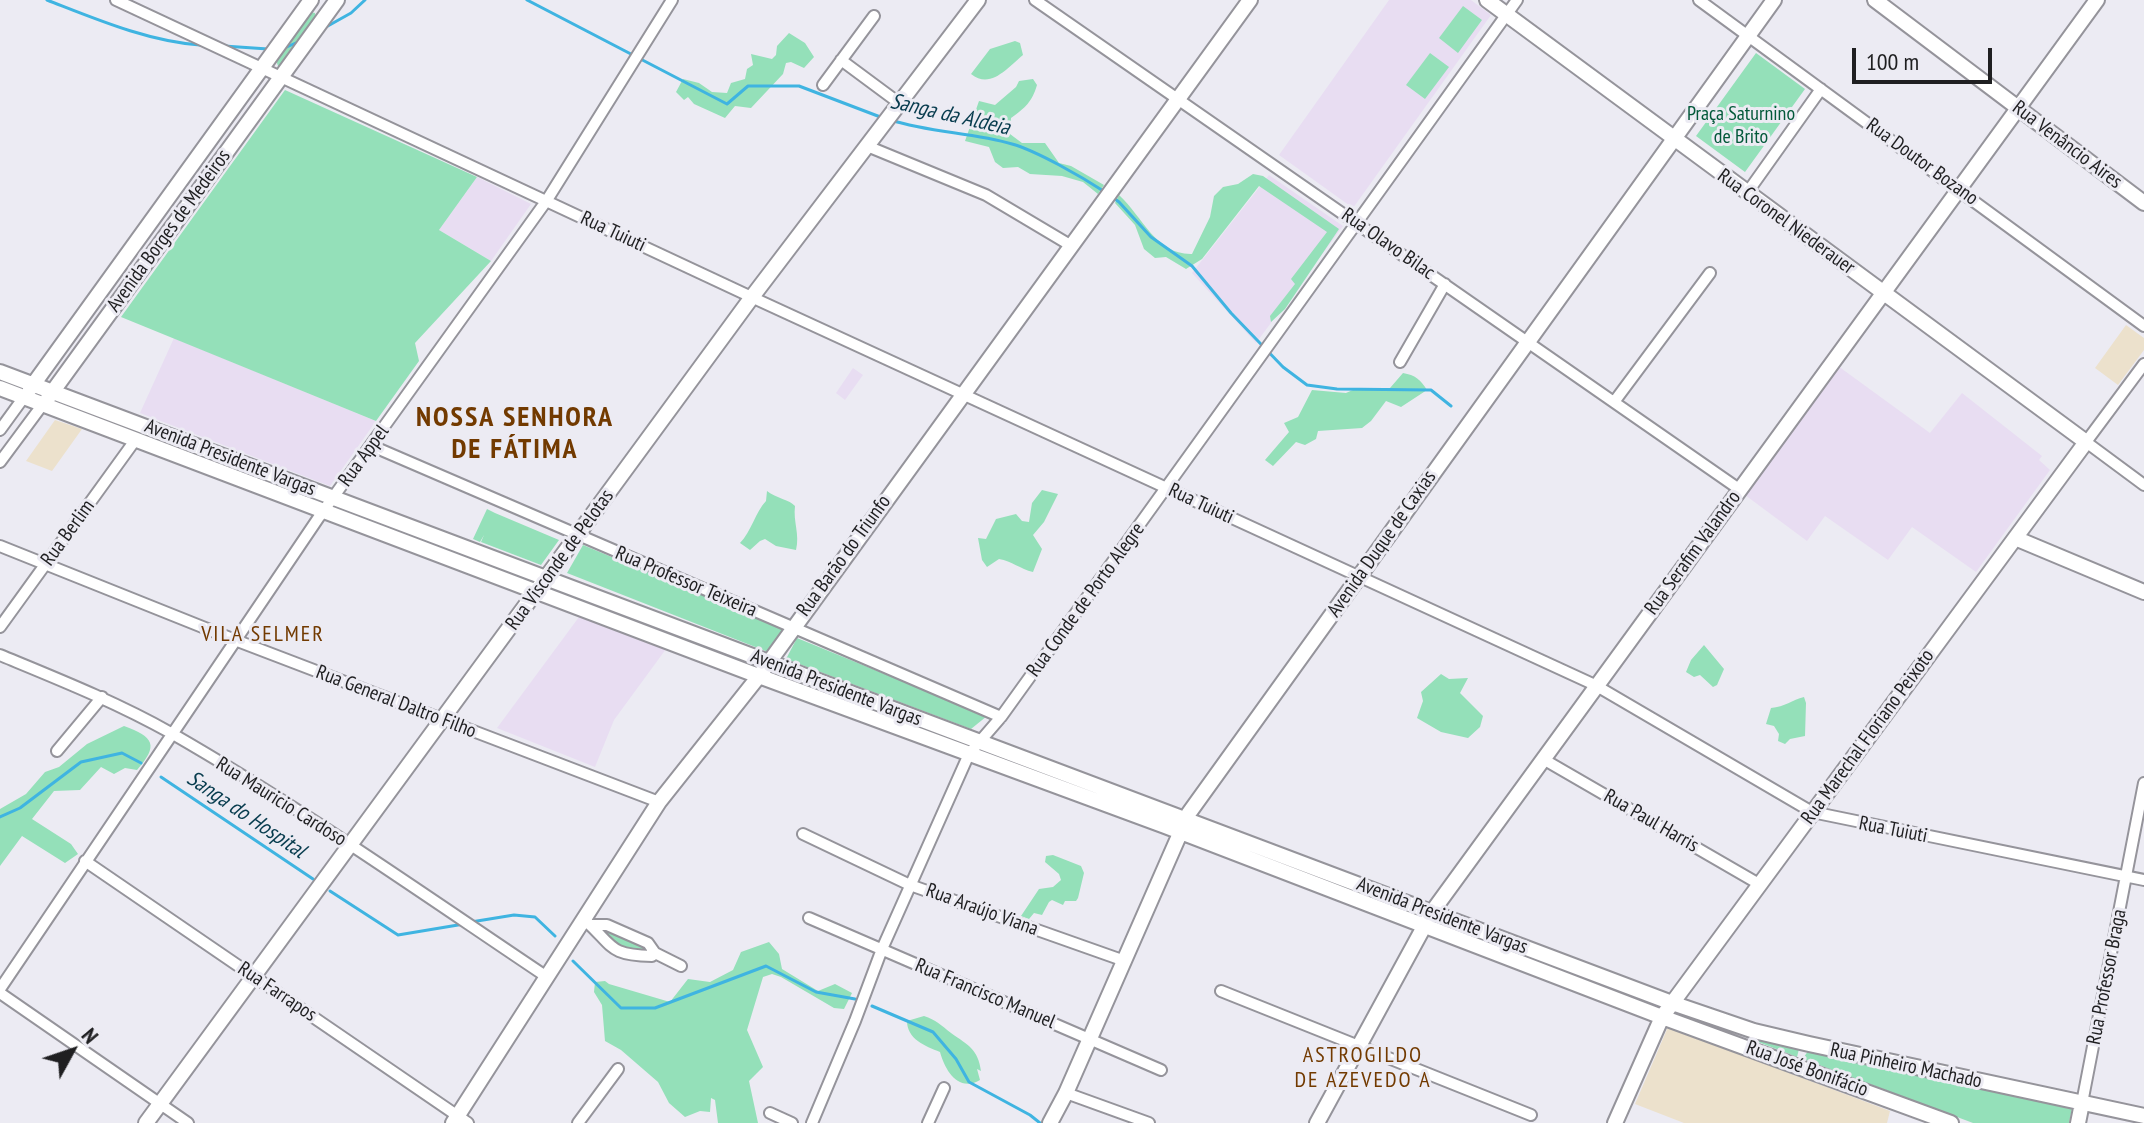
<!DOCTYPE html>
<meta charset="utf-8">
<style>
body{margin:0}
#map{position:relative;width:2144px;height:1123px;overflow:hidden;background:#ecebf3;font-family:"PT Sans Narrow",sans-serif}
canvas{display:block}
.north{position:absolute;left:32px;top:1011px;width:80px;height:80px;-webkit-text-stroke:6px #ecebf3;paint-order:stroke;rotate:50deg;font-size:22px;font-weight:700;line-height:32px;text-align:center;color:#1f1f21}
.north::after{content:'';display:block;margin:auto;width:28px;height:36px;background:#1f1f21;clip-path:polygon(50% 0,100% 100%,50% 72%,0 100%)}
.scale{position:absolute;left:1852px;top:48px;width:140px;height:36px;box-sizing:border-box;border:4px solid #1f1f21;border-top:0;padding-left:10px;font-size:24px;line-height:28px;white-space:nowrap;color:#1f1f21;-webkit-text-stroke:6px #ecebf3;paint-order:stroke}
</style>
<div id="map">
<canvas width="2144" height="1123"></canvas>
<div class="north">N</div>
<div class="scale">100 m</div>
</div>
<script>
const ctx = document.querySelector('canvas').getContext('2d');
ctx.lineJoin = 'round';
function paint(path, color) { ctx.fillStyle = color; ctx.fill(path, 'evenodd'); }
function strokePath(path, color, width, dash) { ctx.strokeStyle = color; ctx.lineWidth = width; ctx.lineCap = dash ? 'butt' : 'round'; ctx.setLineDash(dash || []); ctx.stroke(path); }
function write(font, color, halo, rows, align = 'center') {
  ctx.font = font + ' "PT Sans Narrow",sans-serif'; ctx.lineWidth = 6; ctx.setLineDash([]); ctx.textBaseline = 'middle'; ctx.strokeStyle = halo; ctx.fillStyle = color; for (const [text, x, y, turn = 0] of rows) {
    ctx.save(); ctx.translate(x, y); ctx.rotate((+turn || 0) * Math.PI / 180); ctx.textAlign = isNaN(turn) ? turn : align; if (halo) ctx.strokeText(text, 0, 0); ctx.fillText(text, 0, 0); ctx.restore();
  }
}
paint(new Path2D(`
 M2126,325L2144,338V350L2118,385L2095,368Z
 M55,420L82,429L52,471L26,461Z
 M1668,1027L1890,1111L1887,1123H1684L1635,1104Z`), '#ece1cc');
paint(new Path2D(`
 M1389,0H1471L1491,15L1353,208L1279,155Z
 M1269,175L1343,226L1256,343L1192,273Z
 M477,177L531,204L491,261L439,230Z
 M174,338L376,421L330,486L140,413Z
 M1838,366L1930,433L1962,393L2042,456L2039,460L2050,470L1976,572L1912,527L1888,560L1825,516L1807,541L1745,495Z
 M853,368L863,375L845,400L836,393Z
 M579,617L666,649L614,720L595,767L497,728Z`), '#e8ddf2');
paint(new Path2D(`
 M1463,6L1482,20L1458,53L1439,38Z
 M310,12L315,13L316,18L281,66H278L276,60Z
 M789,33L805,43L814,57L804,68L791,62L786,63L783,74L751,108L735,106L725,118L694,104L688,97L684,100L676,92L683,79L699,83L712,92L727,93L731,83L745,79L747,69L753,65L751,54L772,59L776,55L777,46Z
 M1015,41L1020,43L1023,55C1008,67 991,90 971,74L990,49Z
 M1430,53L1449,67L1425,99L1406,85Z
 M1756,53L1805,89L1745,172L1696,136Z
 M1033,79L1037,85C1032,102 1025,108 1011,118L1010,134L1022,143H1045L1059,163L1071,166L1104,185L1098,194L1083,182L1062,176L1030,174L1018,167L1003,168L995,162L989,147L965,141L979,101L995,105L1016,87L1019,81Z
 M285,90L477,177L439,230L491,261L415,343L419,361L376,421L121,317Z
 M1253,174L1263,176L1339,229L1285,309L1271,322L1270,316L1295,284L1291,279L1327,232L1259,186L1202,259L1186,269L1166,257L1155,258L1144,249L1135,225L1115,203L1119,195C1143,217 1156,255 1192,254L1210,217L1214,196L1223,187L1238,184Z
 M1403,373C1415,375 1421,380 1427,390L1401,407L1386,401L1371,421L1362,428L1318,431L1316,439L1305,445L1296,442L1273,466L1265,460L1289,432L1284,423L1298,417L1312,390L1346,393L1355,389L1390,388Z
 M1042,490L1058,494L1044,522L1033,535L1042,549L1033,572C1020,569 1012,561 999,559L987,567L982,560L978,538L986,539L996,519L1016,514L1022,521L1029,522L1032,503Z
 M767,491C776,498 790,500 795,506C793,522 800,534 796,550L776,546L765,539L760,541L750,550L740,543C751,532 756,511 766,501Z
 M487,509L495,513L559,540L541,565L481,542L484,535L480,542L473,539Z
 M583,545L784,629L768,652L567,573Z
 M797,638L987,716L971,729L786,659Z
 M1704,645L1724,669L1717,685L1713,687L1700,675L1694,677L1686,672L1691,660Z
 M775,671L965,744L963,747L774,675Z
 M1441,674L1449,679L1468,678L1460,693L1483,716L1480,727L1468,738L1441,732L1417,718L1423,701L1421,692Z
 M1804,697L1806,703L1805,736L1790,739L1785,744L1778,741L1779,734L1774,726L1766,724L1771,708C1785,707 1792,700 1804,697Z
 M124,726C154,737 159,745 137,770L125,768L114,774L101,767L80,790L54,791L32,819L71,844L78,854L65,863L22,836L0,866V809L26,794L45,772L59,767L87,744Z
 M1053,855L1081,866L1084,873L1078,898L1076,901H1065L1063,905L1052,900L1049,902L1042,915L1034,913L1029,919L1021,916L1039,889L1053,887L1061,880L1059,874L1045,862L1046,856Z
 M1445,922L1657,1001L1656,1005L1443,927Z
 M601,929L610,930L646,949L643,952L613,945Z
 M769,942L779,954L782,969L818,991L835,984L852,993L844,1009L834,1008L781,977L772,974L763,977L747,1030L763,1067L749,1081L758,1123H718L715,1100L711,1098L710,1112L700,1111L685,1117L669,1103L658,1082L621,1050L605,1041L602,1005L594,992L595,982L605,981L609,984L670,1002L688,979L710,982L733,970L741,952Z
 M924,1016C936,1020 941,1025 951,1033C968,1045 978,1049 981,1071L977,1069L980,1080C958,1093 945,1070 940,1052C925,1046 907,1039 907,1021Z
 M1696,1018L1761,1041L1799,1049L1797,1057Z
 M1808,1051L2072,1108L2069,1123H1973L1806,1060L1804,1057Z`), '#94e0b9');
strokePath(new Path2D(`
 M47,0C96,19 147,41 200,45
 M527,0L727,104L748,86H799L883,118
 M326,27L351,13L365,0
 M224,46L268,49
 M280,50L298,42
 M891,120C930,133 972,132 1012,144C1037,151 1082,177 1105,192
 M1111,196L1119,202L1151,237L1192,266L1231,313L1283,367L1307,385L1337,389L1431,390L1451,406
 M161,777L313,879
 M0,817L20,808L81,762L122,753L141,763
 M330,891L398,935L464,924
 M471,922L514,915L535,917L555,936
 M573,961L621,1008H655L766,966L816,992L855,999
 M872,1006L933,1032L956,1059L969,1082L1030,1115L1040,1123`), '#3fb4e1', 3);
const street = new Path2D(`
 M116,0L760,301L1595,685L1812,812L2144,880
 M1035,0L1739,489
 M1699,0L2144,326
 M841,60L899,103
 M823,85L874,16
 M867,146L986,195L1070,245
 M1747,193L1821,89
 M1400,362L1445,284
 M2144,364L2086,442L2144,485
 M1614,402L1710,273
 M0,430L24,397
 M372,446L1001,717
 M0,462L43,404
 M0,546L235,640L659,802
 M0,627L136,439
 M0,655C58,679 116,702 171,733C300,807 423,894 547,977
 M57,751L102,697
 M1543,759L1759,884
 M803,834L910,885L1122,960
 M85,861L468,1123
 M809,918L1161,1070
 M587,922C614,947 609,955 652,956L655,953
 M591,925H607L648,943L655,953L681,966
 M0,989L319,517L547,200L672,0
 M1221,991L1531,1115
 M0,993L188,1123
 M1066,1093L1149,1123
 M2082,1103L2144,783
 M770,1113L792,1123
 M578,1123L618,1069
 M812,1123L855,1021L882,949L969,754L1001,717L1517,0
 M928,1123L944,1088`);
const secondary = new Path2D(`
 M1487,0L2086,442L1662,1017L1615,1123
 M1875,0L2144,203
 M0,372L1672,1003L1754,1031L1809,1044L2144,1116
 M0,388L748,672L1165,826L1662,1017L1951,1123
 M30,389L311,0
 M48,398L337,0
 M2015,538L2144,592
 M146,1123L752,297L978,0
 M453,1123L659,802L759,676L1250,0
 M1050,1123L1066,1093L1189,813L1774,0
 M1317,1123L1432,912L2097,0
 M2078,1123L2082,1103`);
strokePath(street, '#95949b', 14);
strokePath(secondary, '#95949b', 18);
strokePath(street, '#fff', 10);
strokePath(secondary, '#fff', 14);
write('20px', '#03593a', '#ecebf3', [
 ["Praça Saturnino",1741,114],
 ["de Brito",1741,137]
]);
write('20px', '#1f1f21', '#ecebf3', [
 ["Rua Venâncio Aires",2067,145,37],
 ["Rua Doutor Bozano",1922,162,36],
 ["Rua Coronel Niederauer",1786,222,36],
 ["Avenida Borges de Medeiros",169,231,-54],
 ["Rua Tuiuti",613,232,25],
 ["Rua Olavo Bilac",1388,244,35],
 ["Rua Appel",364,456,-54],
 ["Avenida Presidente Vargas",230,458,21],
 ["Rua Tuiuti",1201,504,25],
 ["Rua Berlim",68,533,-54],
 ["Avenida Duque de Caxias",1382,544,-55],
 ["Rua Serafim Valandro",1693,553,-54],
 ["Rua Barão do Triunfo",844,556,-54],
 ["Rua Visconde de Pelotas",560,560,-54],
 ["Rua Professor Teixeira",686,582,23],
 ["Rua Conde de Porto Alegre",1086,600,-54],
 ["Avenida Presidente Vargas",836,688,21],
 ["Rua General Daltro Filho",396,702,21],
 ["Rua Marechal Floriano Peixoto",1868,737,-54],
 ["Rua Mauricio Cardoso",281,802,32],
 ["Rua Paul Harris",1651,821,30],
 ["Rua Tuiuti",1893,830,11],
 ["Rua Araújo Viana",982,910,20],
 ["Avenida Presidente Vargas",1442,916,21],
 ["Rua Professor Braga",2107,977,-79],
 ["Rua Farrapos",277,992,34],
 ["Rua Francisco Manuel",985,994,23],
 ["Rua Pinheiro Machado",1906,1066,12],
 ["Rua José Bonifácio",1807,1069,20]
]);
write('italic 22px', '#083c4e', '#ecebf3', [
 ["Sanga da Aldeia",950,115,13],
 ["Sanga do Hospital",246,815,34]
]);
ctx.letterSpacing = '2px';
write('22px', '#723a00', '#ecebf3', [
 ["VILA SELMER",263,635],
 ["ASTROGILDO",1363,1056],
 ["DE AZEVEDO A",1363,1081]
]);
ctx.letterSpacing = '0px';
ctx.letterSpacing = '2px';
write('bold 28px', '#723a00', '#ecebf3', [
 ["NOSSA SENHORA",515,418],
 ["DE FÁTIMA",515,450]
]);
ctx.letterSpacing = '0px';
</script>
